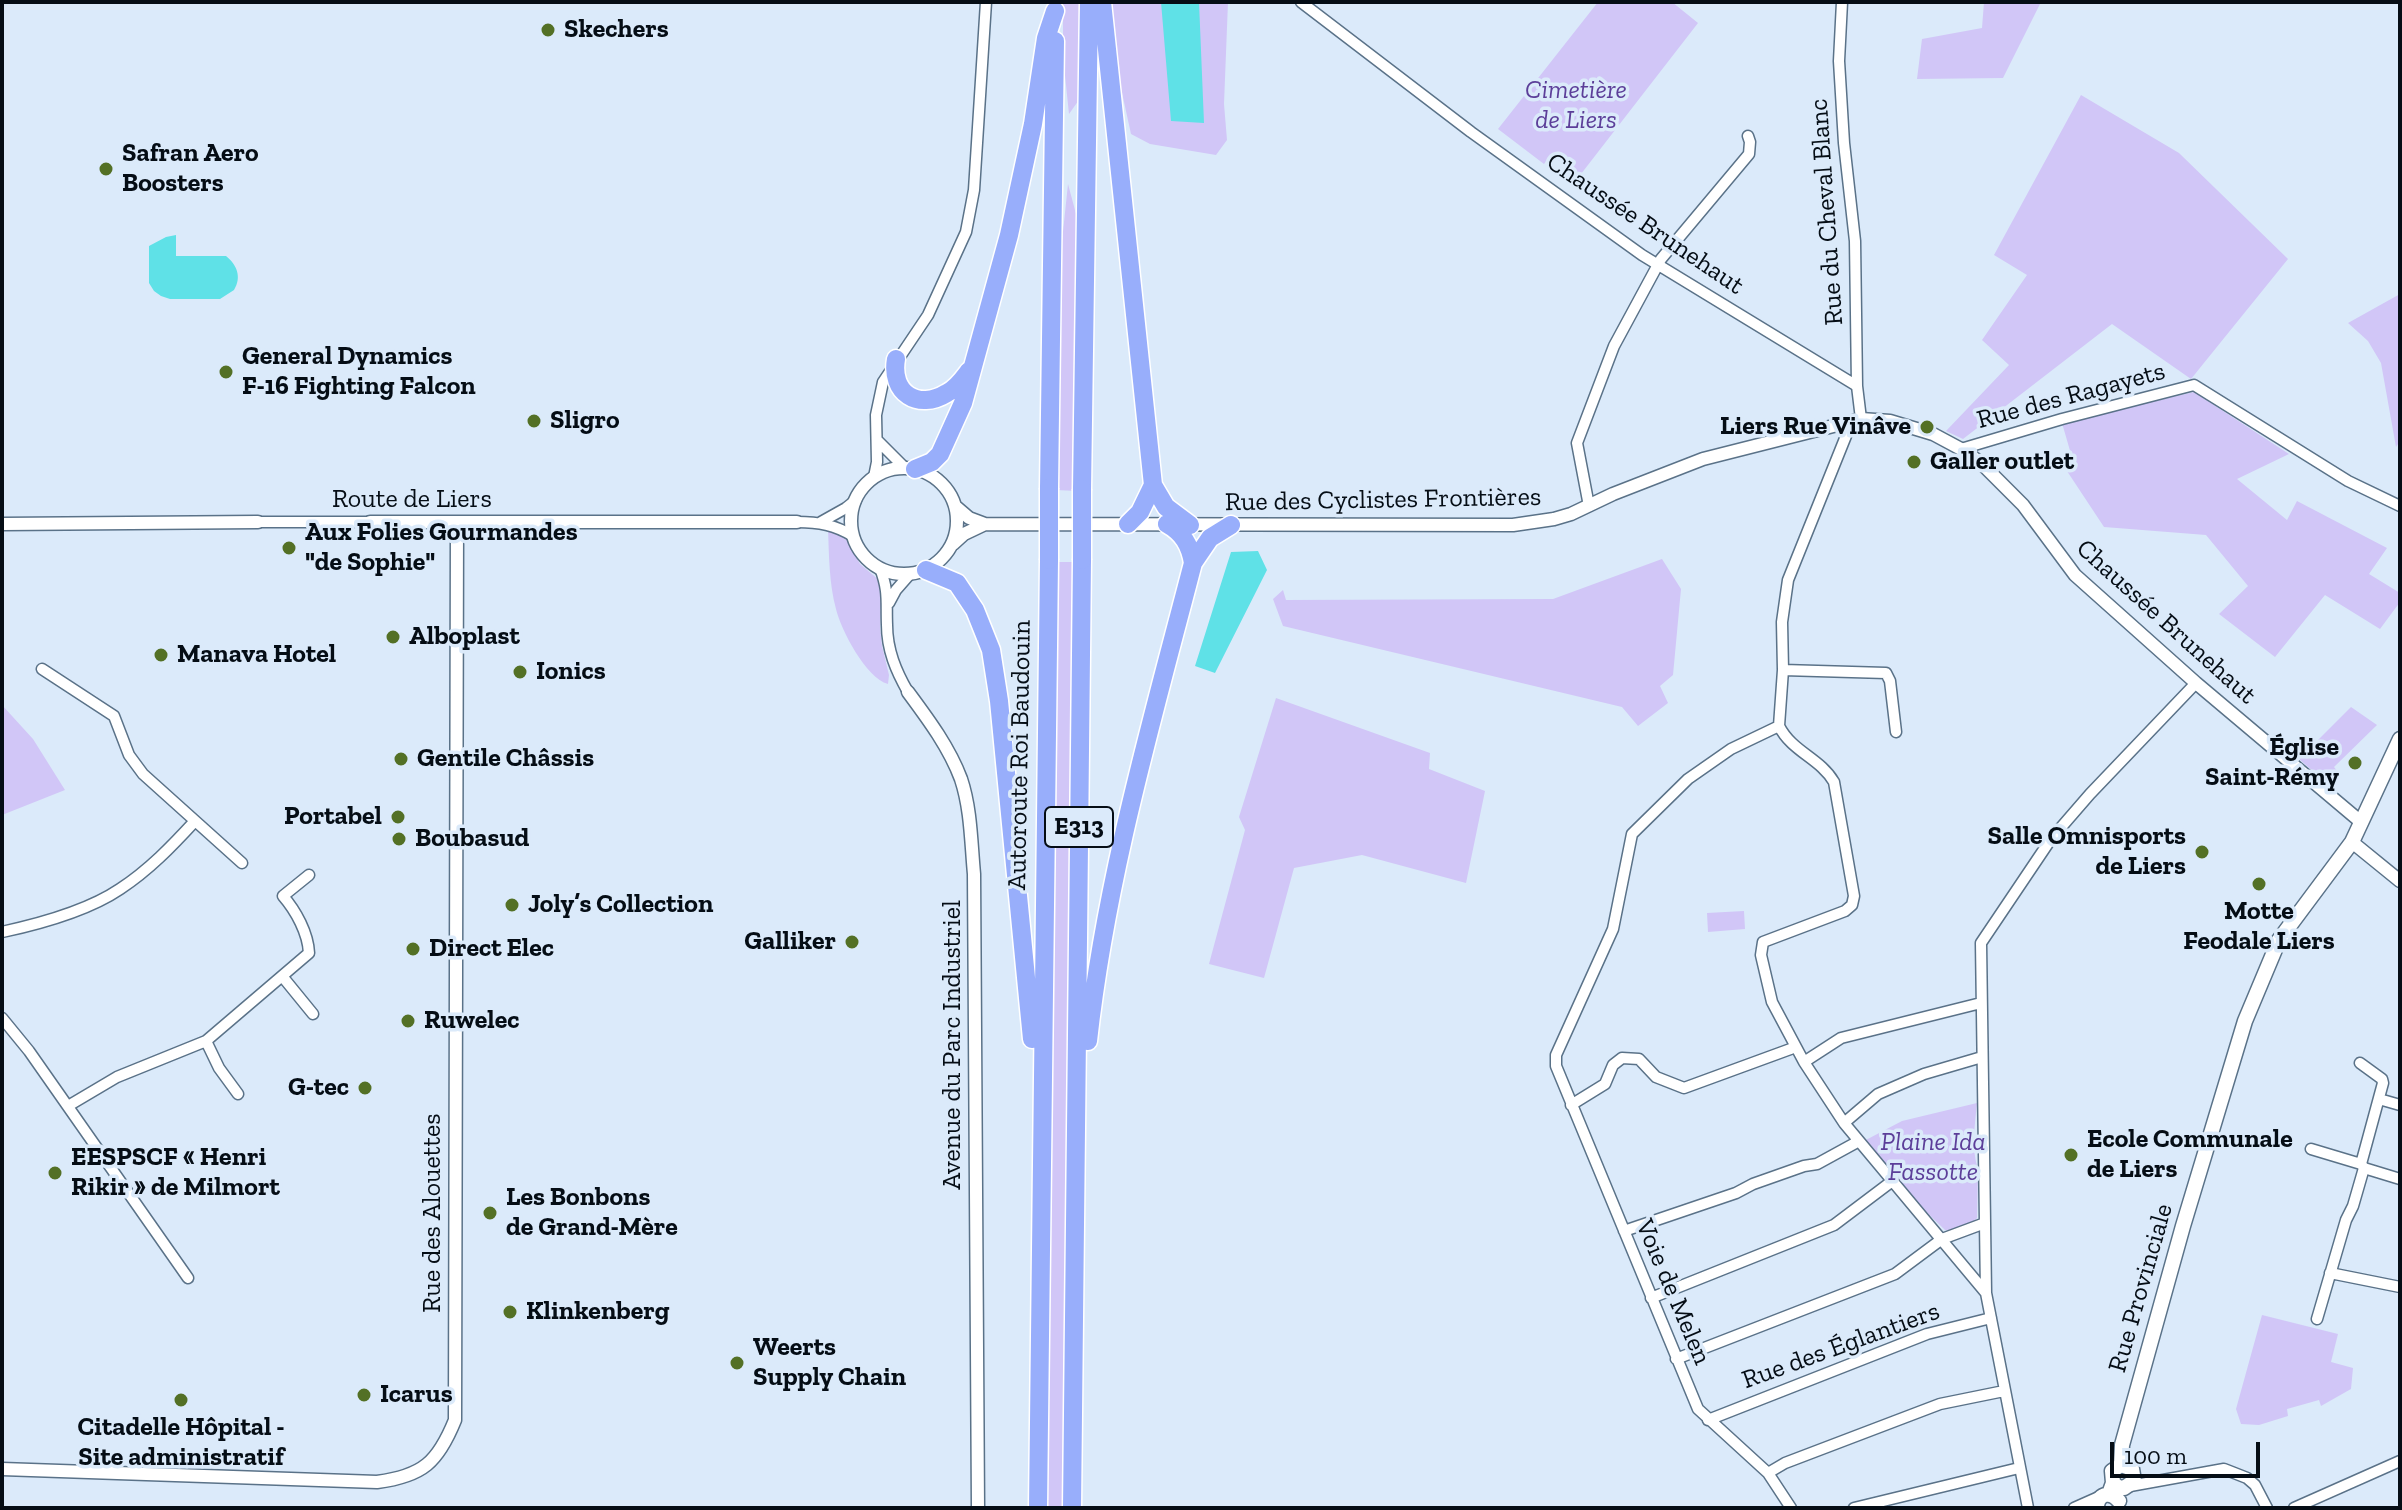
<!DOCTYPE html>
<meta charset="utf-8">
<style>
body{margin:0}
#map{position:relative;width:2402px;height:1510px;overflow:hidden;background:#dbeafa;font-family:"Zilla Slab",serif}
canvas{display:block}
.frame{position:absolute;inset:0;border:4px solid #050d15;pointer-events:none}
.scale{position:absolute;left:2110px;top:1442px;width:150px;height:36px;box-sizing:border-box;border:4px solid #050d15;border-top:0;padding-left:10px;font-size:24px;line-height:28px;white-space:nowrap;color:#050d15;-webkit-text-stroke:6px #dbeafa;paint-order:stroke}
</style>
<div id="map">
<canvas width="2402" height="1510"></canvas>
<div class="frame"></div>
<div class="scale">100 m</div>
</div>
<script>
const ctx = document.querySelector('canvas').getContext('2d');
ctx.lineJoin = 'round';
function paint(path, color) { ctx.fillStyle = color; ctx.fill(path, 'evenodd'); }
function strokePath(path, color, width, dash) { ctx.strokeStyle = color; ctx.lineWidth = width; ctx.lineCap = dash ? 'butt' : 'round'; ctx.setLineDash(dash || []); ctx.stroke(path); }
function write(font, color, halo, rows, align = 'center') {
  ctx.font = font + ' "Zilla Slab",serif'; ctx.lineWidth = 7; ctx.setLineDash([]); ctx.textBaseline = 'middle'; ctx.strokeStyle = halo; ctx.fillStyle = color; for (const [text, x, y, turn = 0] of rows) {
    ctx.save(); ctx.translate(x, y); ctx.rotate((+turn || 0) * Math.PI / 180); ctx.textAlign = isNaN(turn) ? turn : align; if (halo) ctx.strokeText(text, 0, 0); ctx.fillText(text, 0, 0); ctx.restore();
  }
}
paint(new Path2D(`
 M1063,2H1083L1081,97L1069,114L1063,56Z
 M1109,2H1228L1224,104L1227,140L1216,155L1150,144L1131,134L1119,79Z
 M1598,2H1672L1698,23L1574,183L1562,175L1568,167L1551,155L1544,164L1498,129Z
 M1984,2H2041L2003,78L1917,79L1922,39L1982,28Z
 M2081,95L2179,153L2288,259L2191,379L2112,324L1963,439L1946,431L2009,365L1982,340L2027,275L1994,255Z
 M1068,184L1079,225L1077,491L1056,490L1060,260Z
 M2400,294V441L2396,447L2381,363L2368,341L2348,323Z
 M2194,392L2289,454L2237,479L2287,520L2297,501L2387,548L2369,574L2400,593V602L2380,629L2325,595L2275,657L2219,614L2248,586L2206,535L2104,527L2063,465L2073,461L2062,423Z
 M828,528L844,535L860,564L879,580L884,594L881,604L880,628L882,646L889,675L888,684C866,678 841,630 836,609C829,584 829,555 828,528Z
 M1662,559L1681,589L1673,675L1660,686L1668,703L1638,726L1622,707L1283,626L1273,599L1283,590L1286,600L1553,599Z
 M1056,562H1076L1065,1508H1046Z
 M1276,698L1430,753L1429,769L1485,791L1466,883L1362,855L1294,868L1264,978L1209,964L1245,830L1239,817Z
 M2,705L33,739L65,790L2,815Z
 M2351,707L2377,725L2334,767L2338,772L2336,775L2338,778L2330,786L2299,759Z
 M1744,911L1745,929L1708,932L1707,913Z
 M1977,1103C1975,1124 1971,1149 1978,1169L1977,1218C1971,1226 1955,1231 1945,1230L1914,1200L1862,1142L1902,1121Z
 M2262,1315L2338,1334L2331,1362L2353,1368L2351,1389L2321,1406L2319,1400L2287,1409L2288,1416L2259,1425L2241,1424L2236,1409Z`), '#d1c6f7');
paint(new Path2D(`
 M1161,2H1199L1204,123L1171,121Z
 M176,235V256H226C237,265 242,277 234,290L220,299H170L161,296L154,291L149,283V246L166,237Z
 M1258,551L1267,570L1215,673L1195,666L1231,552Z`), '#5fe1e7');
const minor = new Path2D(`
 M1301,2L1471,132L1642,255L1857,386
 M1842,2L1839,61L1844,143L1855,241L1857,386L1861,419
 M878,441L905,468
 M1961,449L2062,419L2194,385L2348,481L2400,506
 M874,477L877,462L876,415L883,382L928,315L966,232L974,190L986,2
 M1589,506L1577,443L1614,346L1661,259L1749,154L1750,142L1748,136
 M258,522H370
 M797,522C819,522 835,525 853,536
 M821,522L846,508L856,500
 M880,568C889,592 886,601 887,625C887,650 896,671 908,692
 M889,603L896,590L910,574
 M42,669L114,716L129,755L143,774L242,863
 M1783,670L1886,673L1890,681L1896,732
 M1779,726C1792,752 1820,758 1834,782L1854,896L1852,905L1845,911L1763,942L1761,955L1772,1002L1804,1062L1844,1123L1986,1293
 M2,932C39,924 89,910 120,889C149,870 172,846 195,821
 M282,976L313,1014
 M2,1018L29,1051L188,1278
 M206,1041L219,1068L238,1094
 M1804,1062L1841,1038L1981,1003
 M2379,1099L2400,1105
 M1571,1105L1605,1084L1613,1065L1622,1058L1639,1059L1656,1077L1684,1088L1796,1047
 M68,1106L117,1077L206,1041L309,953C308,933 296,911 283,896L309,875
 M1844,1123L1878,1094L1924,1074L1982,1057
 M2311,1149L2361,1164
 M2364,1168L2400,1179
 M1624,1231L1736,1193L1753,1184L1804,1166L1817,1164L1859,1141
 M2330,1273L2400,1287
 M1651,1298L1834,1225L1891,1182
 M2317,1319L2346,1220L2353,1206L2364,1168L2361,1164L2383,1083L2382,1079L2360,1063
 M1676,1359L1895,1274L1942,1239L1985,1223
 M1708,1420L1927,1334L1991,1318
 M1768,1473L1785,1463L1940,1404L2004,1391
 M2130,1486L2224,1469L2247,1478L2255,1485L2267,1508
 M1791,1508L1768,1473L1698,1409L1556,1066V1055L1613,929L1632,834L1688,779L1731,749L1779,726L1783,670L1782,622L1788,580L1852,421
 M1854,1508L2019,1468
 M2028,1508L1986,1293L1981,943L2051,839L2090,794L2196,683
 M2074,1508L2101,1496
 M2294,1508L2400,1461`);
const tertiary = new Path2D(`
 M851 521a53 53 0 1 1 106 0a53 53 0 1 1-106 0Z
 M955,506L969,518L985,524L1513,525L1554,519L1571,514L1613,494L1703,459L1861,419L1890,421L1933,434L1961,449L1981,463L2023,505L2075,575L2196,683L2361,822
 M370,522H797
 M2,524L258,522
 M953,544L964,534L985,524
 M908,692C928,719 949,747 961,779C971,809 971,842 974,874L978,1508
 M2352,842L2400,881
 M2,1469L377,1482C423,1476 438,1462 455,1420L457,523`);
const secondary = new Path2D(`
 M2113,1483L2118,1487L2124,1488L2134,1481L2132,1469L2121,1465
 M2109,1494L2113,1483L2112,1471L2121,1465L2122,1445L2183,1226L2245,1021L2279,940L2352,842L2400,739
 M2097,1508C2097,1494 2110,1490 2119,1501`);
const motorway = new Path2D(`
 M1102,2L1153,485L1166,507L1190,525
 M896,359C890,393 918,411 947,393C957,388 963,379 969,371
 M915,469L932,462L940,454L963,403L1009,235L1033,124L1046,38L1055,11
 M1049,488L1055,41
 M1082,489L1089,2
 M1128,524L1140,512L1153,485
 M1167,524C1183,533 1190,545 1193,563
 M926,570L957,583L975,610L991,650L999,701L1032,1039
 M1088,1041C1106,878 1152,721 1193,563L1210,538L1231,525
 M1038,1508L1049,560
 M1072,1508L1082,560`);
strokePath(minor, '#5a7288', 13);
strokePath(tertiary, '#5a7288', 15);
strokePath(secondary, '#5a7288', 17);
strokePath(motorway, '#fff', 21);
strokePath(minor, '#fff', 10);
strokePath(tertiary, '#fff', 12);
strokePath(secondary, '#fff', 14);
strokePath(motorway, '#98aefb', 18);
const motorwayBridge = new Path2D(`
 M1049,560V488
 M1082,560V489`);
strokePath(motorwayBridge, '#fff', 21, []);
strokePath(motorwayBridge, '#98aefb', 18);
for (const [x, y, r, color] of [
 [548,30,8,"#537025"],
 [106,169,8,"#537025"],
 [226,372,8,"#537025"],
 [534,421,8,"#537025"],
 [1927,427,8,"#537025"],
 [1914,462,8,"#537025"],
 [289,548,8,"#537025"],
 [393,637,8,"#537025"],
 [161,655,8,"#537025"],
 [520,672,8,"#537025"],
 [401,759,8,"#537025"],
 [2355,763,8,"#537025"],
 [398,817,8,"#537025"],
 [399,839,8,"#537025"],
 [2202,852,8,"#537025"],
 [2259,884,8,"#537025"],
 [512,905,8,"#537025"],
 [852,942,8,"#537025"],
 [413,949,8,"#537025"],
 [408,1021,8,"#537025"],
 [365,1088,8,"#537025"],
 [2071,1155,8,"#537025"],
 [55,1173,8,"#537025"],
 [490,1213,8,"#537025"],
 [510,1312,8,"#537025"],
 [737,1363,8,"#537025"],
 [364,1395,8,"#537025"],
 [181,1400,8,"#537025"]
]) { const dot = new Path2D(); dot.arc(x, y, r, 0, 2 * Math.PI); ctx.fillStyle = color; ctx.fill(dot); strokePath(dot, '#dbeafa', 3); }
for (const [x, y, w] of [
 [1079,827,68]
]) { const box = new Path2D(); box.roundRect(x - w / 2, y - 20, w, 40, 6); ctx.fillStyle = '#dbeafa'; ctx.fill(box); strokePath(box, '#050d15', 2); }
write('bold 24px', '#050d15', null, [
 ["E313",1079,827]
]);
write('bold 26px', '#050d15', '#dbeafa', [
 ["Skechers",564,30],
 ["Safran Aero",122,154],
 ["Boosters",122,184],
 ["General Dynamics",242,357],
 ["F-16 Fighting Falcon",242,387],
 ["Sligro",550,421],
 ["Liers Rue Vinâve",1911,427,"right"],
 ["Galler outlet",1930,462],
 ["Aux Folies Gourmandes",305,533],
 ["\"de Sophie\"",305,563],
 ["Alboplast",409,637],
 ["Manava Hotel",177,655],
 ["Ionics",536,672],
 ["Église",2339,748,"right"],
 ["Saint-Rémy",2339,778,"right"],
 ["Gentile Châssis",417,759],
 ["Portabel",382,817,"right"],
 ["Salle Omnisports",2186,837,"right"],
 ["de Liers",2186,867,"right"],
 ["Boubasud",415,839],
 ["Joly’s Collection",528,905],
 ["Motte",2259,912,"center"],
 ["Feodale Liers",2259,942,"center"],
 ["Galliker",836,942,"right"],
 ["Direct Elec",429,949],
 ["Ruwelec",424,1021],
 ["G-tec",349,1088,"right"],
 ["Ecole Communale",2087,1140],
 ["de Liers",2087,1170],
 ["EESPSCF « Henri",71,1158],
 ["Rikir » de Milmort",71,1188],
 ["Les Bonbons",506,1198],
 ["de Grand-Mère",506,1228],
 ["Klinkenberg",526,1312],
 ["Weerts",753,1348],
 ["Supply Chain",753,1378],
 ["Icarus",380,1395],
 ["Citadelle Hôpital -",181,1428,"center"],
 ["Site administratif",181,1458,"center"]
], 'left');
write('italic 26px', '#5c3e99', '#dbeafa', [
 ["Cimetière",1576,91],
 ["de Liers",1576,121],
 ["Plaine Ida",1933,1143],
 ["Fassotte",1933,1173]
]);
write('26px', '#050d15', '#dbeafa', [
 ["Rue du Cheval Blanc",1827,212,-94],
 ["Chaussée Brunehaut",1645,224,34],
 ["Rue des Ragayets",2071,396,-15],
 ["Route de Liers",412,500],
 ["Rue des Cyclistes Frontières",1383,500,-1],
 ["Chaussée Brunehaut",2166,622,42],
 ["Autoroute Roi Baudouin",1020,755,-89],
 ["Avenue du Parc Industriel",953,1045,-90],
 ["Rue des Alouettes",433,1213,-90],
 ["Rue Provinciale",2141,1288,-74],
 ["Voie de Melen",1673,1292,67],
 ["Rue des Églantiers",1841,1346,-20]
]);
</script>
